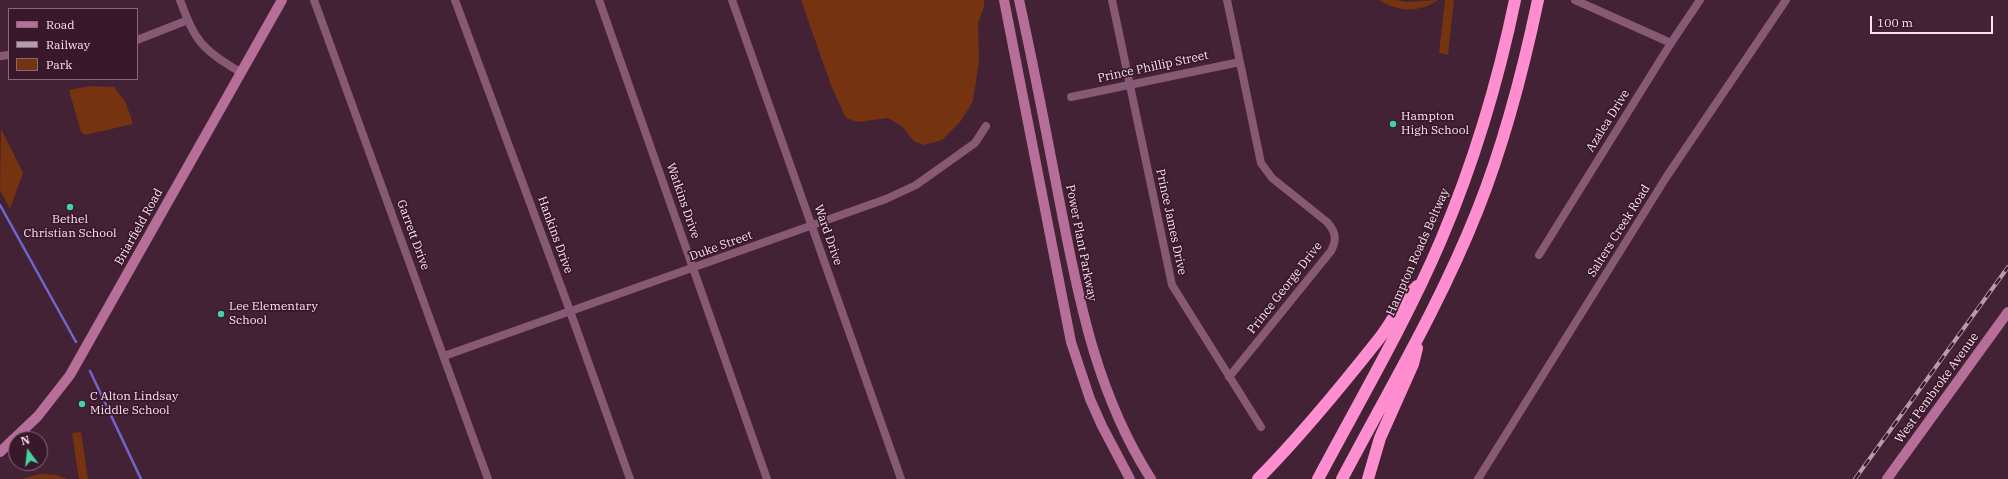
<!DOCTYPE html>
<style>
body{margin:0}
#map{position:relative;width:2008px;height:479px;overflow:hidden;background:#442236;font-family:"IBM Plex Serif",serif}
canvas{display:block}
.legend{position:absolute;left:8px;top:8px;width:130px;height:72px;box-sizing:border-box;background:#39182c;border:1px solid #86697a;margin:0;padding:5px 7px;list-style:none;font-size:12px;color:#fae3ef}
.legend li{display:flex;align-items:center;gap:8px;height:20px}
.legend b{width:20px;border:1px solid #86697a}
.north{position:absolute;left:8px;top:431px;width:40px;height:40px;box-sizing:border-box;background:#39182c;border:1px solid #86697a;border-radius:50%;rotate:345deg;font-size:11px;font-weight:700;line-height:16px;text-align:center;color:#fae3ef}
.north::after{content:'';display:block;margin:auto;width:14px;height:18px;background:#42d4a0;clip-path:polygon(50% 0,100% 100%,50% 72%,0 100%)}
.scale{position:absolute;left:1870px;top:16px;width:123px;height:18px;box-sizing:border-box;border:2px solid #fae3ef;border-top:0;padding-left:5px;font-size:12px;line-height:14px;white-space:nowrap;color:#fae3ef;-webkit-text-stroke:3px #39182c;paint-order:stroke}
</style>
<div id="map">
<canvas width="2008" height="479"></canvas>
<ul class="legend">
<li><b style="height:5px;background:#b76f99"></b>Road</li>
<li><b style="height:5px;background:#b79cab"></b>Railway</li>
<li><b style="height:11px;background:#753310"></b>Park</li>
</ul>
<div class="north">N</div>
<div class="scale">100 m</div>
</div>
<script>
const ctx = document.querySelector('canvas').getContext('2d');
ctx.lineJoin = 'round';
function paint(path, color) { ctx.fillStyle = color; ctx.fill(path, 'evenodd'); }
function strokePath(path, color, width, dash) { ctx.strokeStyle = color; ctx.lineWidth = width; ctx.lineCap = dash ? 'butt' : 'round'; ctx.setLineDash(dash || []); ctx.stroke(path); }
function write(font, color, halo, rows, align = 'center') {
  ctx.font = font + ' "IBM Plex Serif",serif'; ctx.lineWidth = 3.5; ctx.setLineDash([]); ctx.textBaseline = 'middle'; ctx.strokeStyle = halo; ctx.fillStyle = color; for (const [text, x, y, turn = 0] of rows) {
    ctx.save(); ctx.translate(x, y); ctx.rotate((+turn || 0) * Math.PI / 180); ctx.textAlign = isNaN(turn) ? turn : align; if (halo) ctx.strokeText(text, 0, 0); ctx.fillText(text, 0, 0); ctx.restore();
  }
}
paint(new Path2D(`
 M801,0H984V7L978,23L979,61L973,101L960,122L942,140L923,145L914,141L902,126L888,118L858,122L846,118L832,88Z
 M1379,0H1396L1407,2L1438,0C1420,13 1398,12 1379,0Z
 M1445,0H1454L1448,55L1439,53Z
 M90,86L114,87L126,103L133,124L85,135L81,132L69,90Z
 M1,129L23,173L10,209L0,190Z
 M81,432L88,479H79L72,433Z
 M40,474L56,475L67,479H22Z`), '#753310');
strokePath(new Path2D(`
 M0,205L76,342
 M90,371L141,479`), '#7166cf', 2.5);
strokePath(new Path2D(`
 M180,0C196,43 201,48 240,72
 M314,0L488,479
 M455,0L570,311L630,479
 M599,0L767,479
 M732,0L901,479
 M1112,0L1172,285L1261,427
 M1227,0L1261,163L1272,178L1327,222C1336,232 1337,240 1331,251L1229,377
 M1575,0L1671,43
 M137,40L188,20
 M1,56L9,55
 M1071,97L1240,62
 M1539,255L1671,43L1700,0
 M444,356L886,199L916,185L975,143L986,126
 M1478,479L1667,176L1786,0`), '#875973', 8);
strokePath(new Path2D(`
 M1004,0L1071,342L1090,399L1102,426L1130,479
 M1019,0C1035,71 1048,143 1062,214C1080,307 1099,398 1151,479
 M0,452L38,416L70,375L282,0
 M1887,479L2008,312`), '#b76f99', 10);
strokePath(new Path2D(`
 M1258,479C1301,436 1340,388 1378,340C1392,323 1400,302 1417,286
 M1318,479C1360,400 1406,322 1441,240C1474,162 1498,82 1515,0
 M1342,479C1389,390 1441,303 1478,209C1505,141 1523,71 1538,0
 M1368,479L1380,438L1413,364L1417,348`), '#ff8ed0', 12);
const rail = new Path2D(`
 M1855,479L2008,267`);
strokePath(rail, '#b79cab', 4);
strokePath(rail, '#39182c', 2.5, [8]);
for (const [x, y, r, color] of [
 [1393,124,4,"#42d4a0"],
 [70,207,4,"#42d4a0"],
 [221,314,4,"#42d4a0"],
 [82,404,4,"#42d4a0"]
]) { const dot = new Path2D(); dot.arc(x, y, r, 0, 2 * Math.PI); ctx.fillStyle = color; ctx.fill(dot); strokePath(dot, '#39182c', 1.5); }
write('12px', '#fae3ef', '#39182c', [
 ["Prince Phillip Street",1153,67,-12],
 ["Azalea Drive",1608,121,-58],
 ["Watkins Drive",683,201,71],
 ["Prince James Drive",1171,222,78],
 ["Briarfield Road",139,227,-61],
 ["Salters Creek Road",1619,231,-58],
 ["Garrett Drive",413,235,70],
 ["Hankins Drive",555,235,70],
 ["Ward Drive",828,235,71],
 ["Power Plant Parkway",1081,243,79],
 ["Duke Street",721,246,-20],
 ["Hampton Roads Beltway",1418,252,-66],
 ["Prince George Drive",1285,288,-52],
 ["West Pembroke Avenue",1937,388,-54]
]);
write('12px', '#fae3ef', '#39182c', [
 ["Hampton",1401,117],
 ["High School",1401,131],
 ["Bethel",70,220,"center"],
 ["Christian School",70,234,"center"],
 ["Lee Elementary",229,307],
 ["School",229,321],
 ["C Alton Lindsay",90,397],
 ["Middle School",90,411]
], 'left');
</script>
